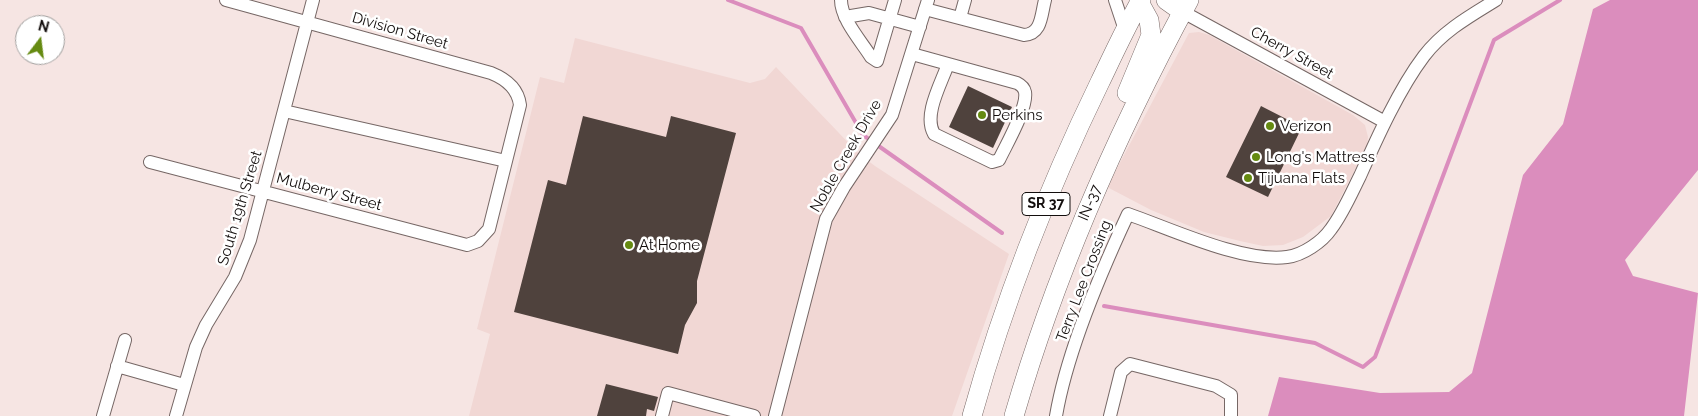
<!DOCTYPE html>
<style>
body{margin:0}
#map{position:relative;width:1698px;height:416px;overflow:hidden;background:#f6e5e3;font-family:Raleway,sans-serif}
canvas{display:block}
.north{position:absolute;left:15px;top:15px;width:50px;height:50px;box-sizing:border-box;background:#fff;border:1px solid #a19f9e;border-radius:50%;rotate:15deg;font-size:14px;font-weight:700;line-height:20px;text-align:center;color:#130e0d}
.north::after{content:'';display:block;margin:auto;width:18px;height:22px;background:#658a11;clip-path:polygon(50% 0,100% 100%,50% 72%,0 100%)}
</style>
<div id="map">
<canvas width="1698" height="416"></canvas>
<div class="north">N</div>
</div>
<script>
const ctx = document.querySelector('canvas').getContext('2d');
ctx.lineJoin = 'round';
function paint(path, color) { ctx.fillStyle = color; ctx.fill(path, 'evenodd'); }
function strokePath(path, color, width, dash) { ctx.strokeStyle = color; ctx.lineWidth = width; ctx.lineCap = dash ? 'butt' : 'round'; ctx.setLineDash(dash || []); ctx.stroke(path); }
function write(font, color, halo, rows, align = 'center') {
  ctx.font = font + ' Raleway,sans-serif'; ctx.lineWidth = 5; ctx.setLineDash([]); ctx.textBaseline = 'middle'; ctx.strokeStyle = halo; ctx.fillStyle = color; for (const [text, x, y, turn = 0] of rows) {
    ctx.save(); ctx.translate(x, y); ctx.rotate((+turn || 0) * Math.PI / 180); ctx.textAlign = isNaN(turn) ? turn : align; if (halo) ctx.strokeText(text, 0, 0); ctx.fillText(text, 0, 0); ctx.restore();
  }
}
paint(new Path2D(`
 M1199,32L1209,35L1353,115L1365,125L1368,137L1367,146L1331,216L1303,237L1283,245L1263,246L1240,241L1204,232L1151,210L1107,187L1189,33Z
 M575,38L750,83L765,79L776,67L859,154L875,166L1009,254L952,416H469L490,334L477,329L540,77L564,83Z`), '#f1d7d4');
paint(new Path2D(`
 M1610,0H1698V170L1625,260L1633,276L1698,293L1684,416H1268L1279,377L1380,393L1449,392L1472,373L1523,175L1563,124L1593,9Z`), '#db8dbd');
strokePath(new Path2D(`
 M728,0L801,28L863,135L1002,233
 M1104,306L1315,343L1363,367L1375,357L1494,40L1560,0`), '#db8dbd', 4);
paint(new Path2D(`
 M968,86L1012,107L993,148L949,127Z
 M1261,106L1302,127L1268,197L1226,177Z
 M583,116L666,137L671,116L736,133L697,281V303L685,325L678,354L514,312L548,180L566,185Z
 M606,384L658,397L654,411L647,409L646,416H597Z`), '#4f423d');
const minor = new Path2D(`
 M841,0C841,19 861,41 871,57L877,61L895,0
 M1115,0L1125,30
 M925,9L1024,35C1042,34 1041,15 1045,0
 M1183,12L1385,122
 M845,17L869,13L920,27
 M960,18L965,0
 M912,54L1017,83C1021,85 1024,87 1025,92C1028,108 1006,145 999,160L992,162L934,134C923,115 941,84 948,64
 M284,111L506,161
 M150,162L467,245L478,241L489,229L520,105C518,89 506,79 491,73L226,0
 M117,366L184,385
 M103,416L125,340
 M176,416L196,347L206,325L235,277L250,240L313,0
 M662,416L668,393L754,416
 M775,416L826,219L844,187L892,115L928,0
 M1056,416C1067,351 1100,274 1128,214C1171,229 1243,263 1287,257C1303,255 1322,242 1331,229C1343,213 1351,194 1360,176C1377,138 1399,89 1424,56C1443,31 1470,16 1496,0
 M1110,416L1121,372L1130,364L1216,386L1231,395V416`);
const highway = new Path2D(`
 M1166,0L1183,12
 M1127,93L1151,35L1149,20L1139,2
 M972,416C1004,301 1048,189 1100,82C1113,55 1126,27 1141,0
 M1014,416C1056,271 1117,133 1189,0`);
strokePath(minor, '#766765', 14);
strokePath(highway, '#766765', 20);
strokePath(minor, '#fff', 12);
strokePath(highway, '#fff', 19);
for (const [x, y, r, color] of [
 [982,115,5,"#658a11"],
 [1270,126,5,"#658a11"],
 [1256,157,5,"#658a11"],
 [1248,178,5,"#658a11"],
 [629,245,5,"#658a11"]
]) { const dot = new Path2D(); dot.arc(x, y, r, 0, 2 * Math.PI); ctx.fillStyle = color; ctx.fill(dot); strokePath(dot, '#fff', 2); }
for (const [x, y, w] of [
 [1046,204,48]
]) { const box = new Path2D(); box.roundRect(x - w / 2, y - 11.5, w, 23, 4); ctx.fillStyle = '#fff'; ctx.fill(box); strokePath(box, '#130e0d', 1); }
write('bold 14px', '#130e0d', null, [
 ["SR 37",1046,204]
]);
write('15px', '#130e0d', '#fff', [
 ["Division Street",400,31,16],
 ["Cherry Street",1292,53,29],
 ["Noble Creek Drive",846,156,-60],
 ["Mulberry Street",329,192,15],
 ["IN-37",1090,203,-67],
 ["South 19th Street",240,208,-73],
 ["Terry Lee Crossing",1084,281,-69]
]);
write('15px', '#130e0d', '#fff', [
 ["Perkins",992,115],
 ["Verizon",1280,126],
 ["Long's Mattress",1266,157],
 ["Tijuana Flats",1258,178],
 ["At Home",639,245]
], 'left');
</script>
